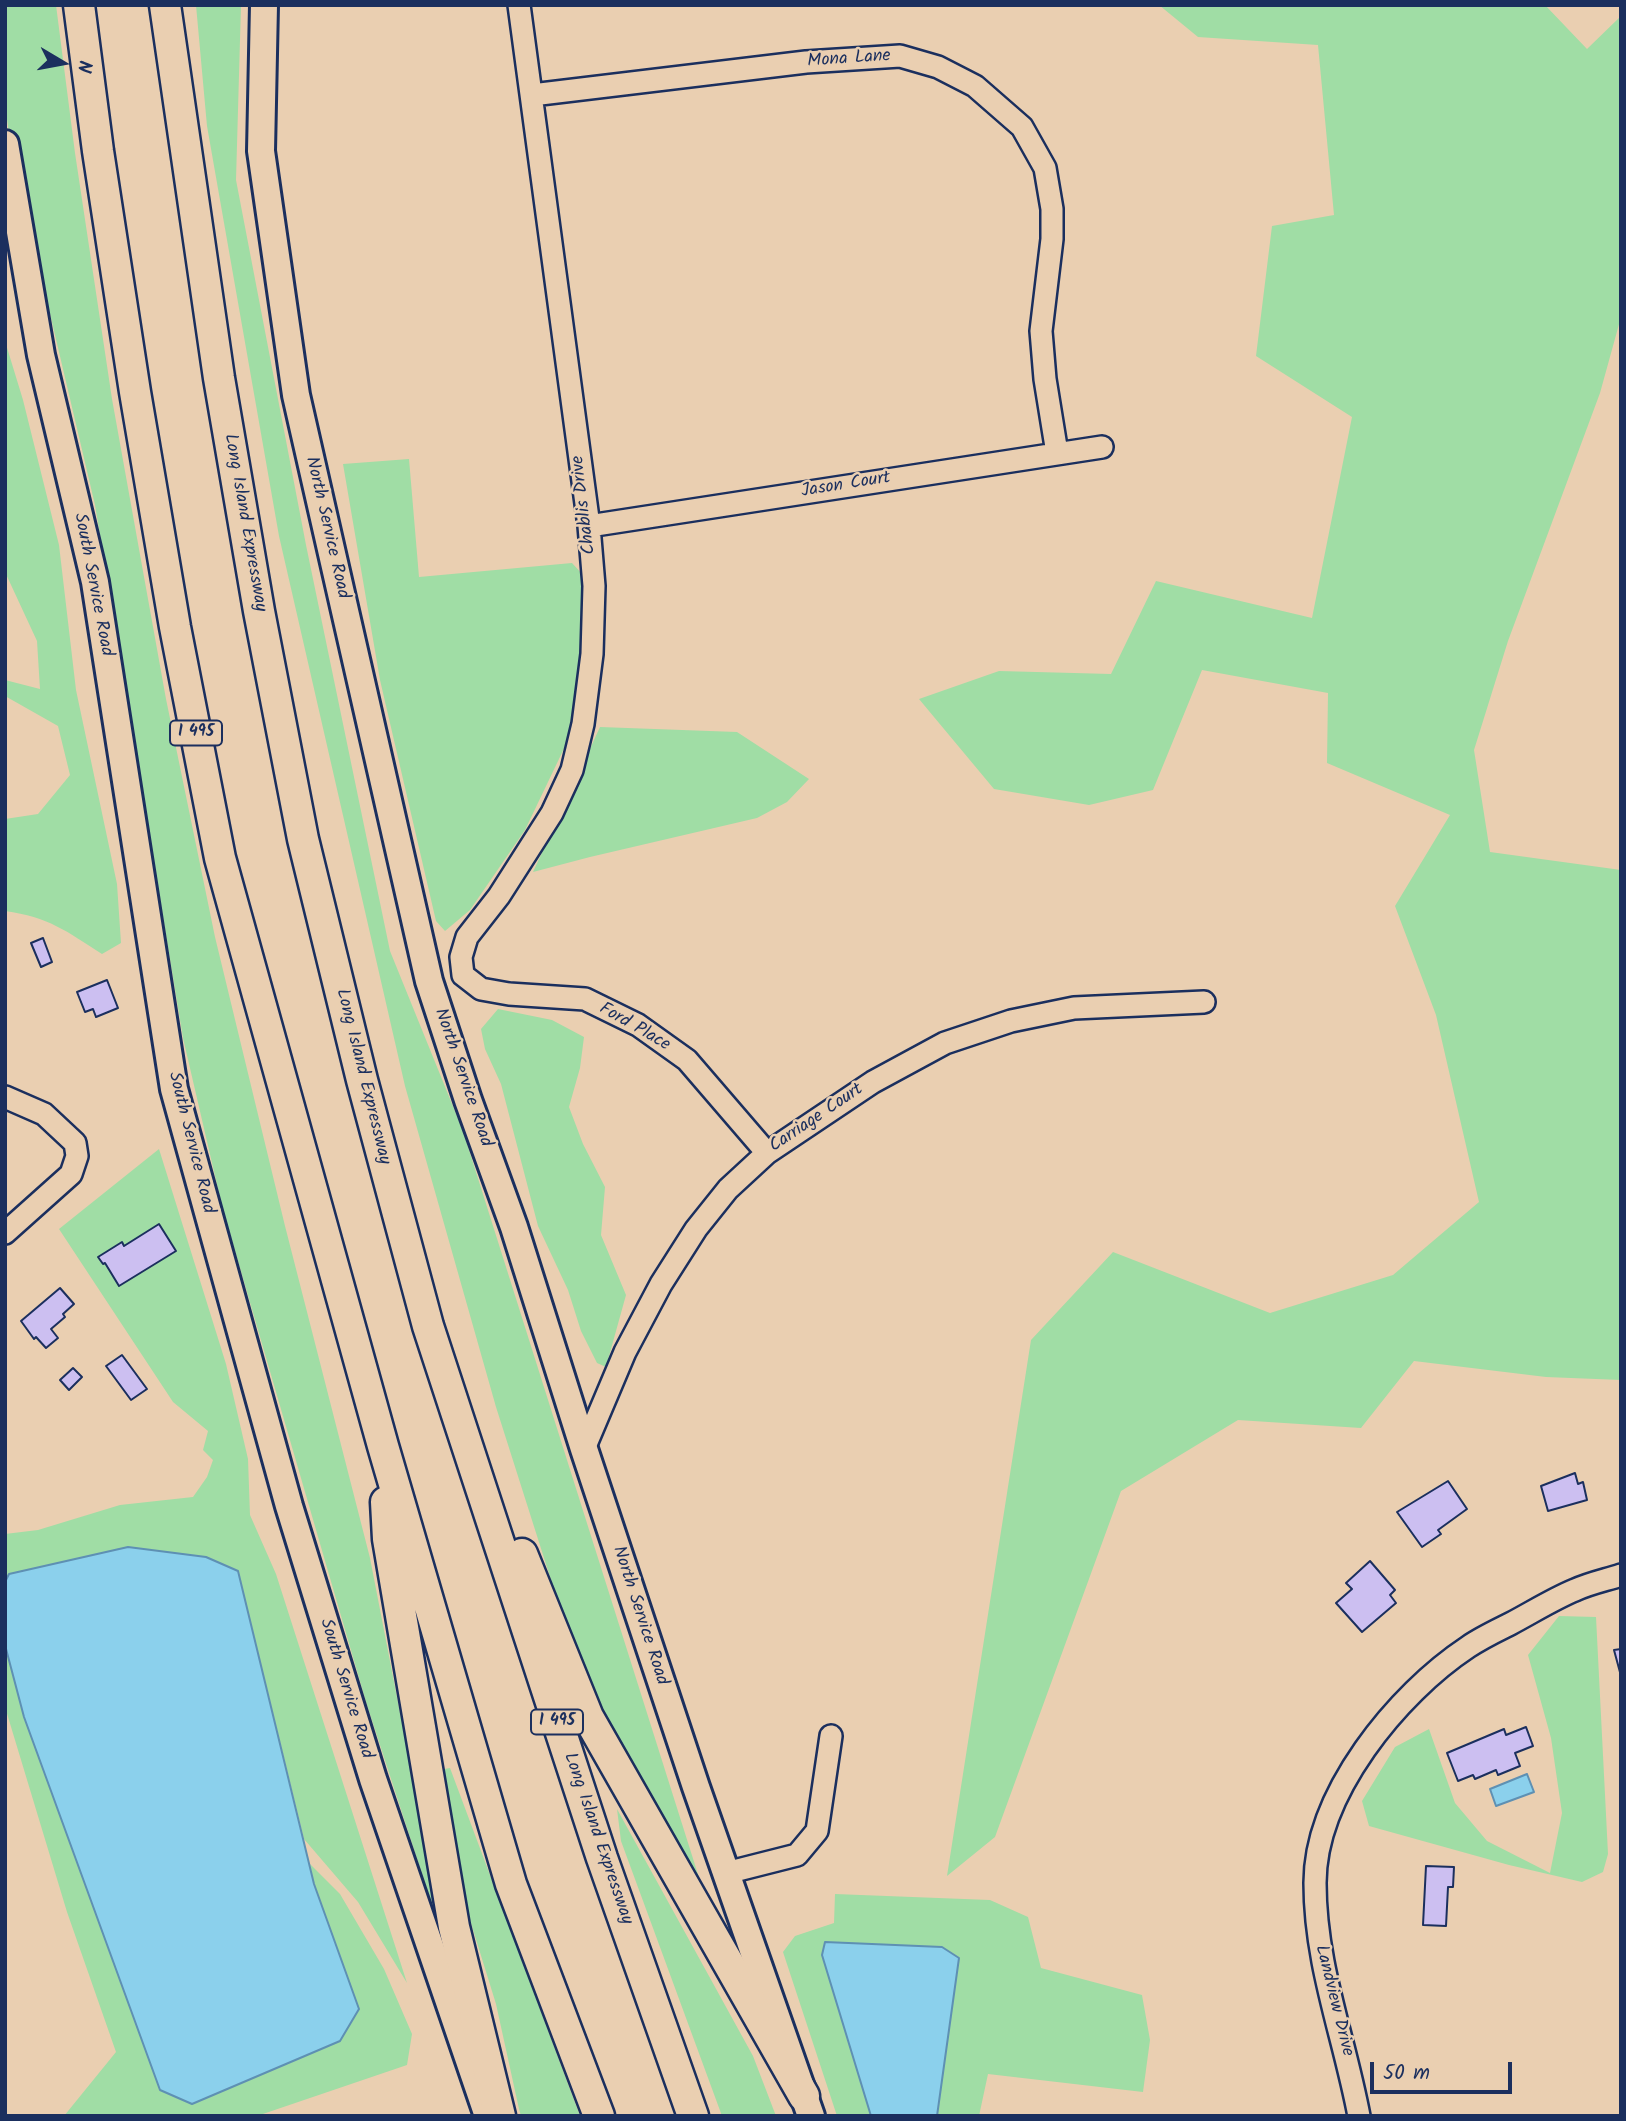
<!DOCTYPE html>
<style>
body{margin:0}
#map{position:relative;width:1626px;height:2121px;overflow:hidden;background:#eacfb1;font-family:Kalam,sans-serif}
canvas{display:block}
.frame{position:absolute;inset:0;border:7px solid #1b2f5e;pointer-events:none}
.north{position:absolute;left:28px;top:28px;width:70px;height:70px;-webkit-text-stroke:5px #eacfb1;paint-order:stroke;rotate:100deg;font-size:19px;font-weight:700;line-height:28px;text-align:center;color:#1b2f5e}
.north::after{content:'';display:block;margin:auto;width:24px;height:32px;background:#1b2f5e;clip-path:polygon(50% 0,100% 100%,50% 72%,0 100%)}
.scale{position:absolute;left:1370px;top:2062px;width:142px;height:32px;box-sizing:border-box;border:4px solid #1b2f5e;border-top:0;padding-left:9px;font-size:21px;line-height:24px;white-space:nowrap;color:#1b2f5e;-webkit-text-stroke:5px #eacfb1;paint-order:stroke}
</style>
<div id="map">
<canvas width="1626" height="2121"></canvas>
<div class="frame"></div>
<div class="north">N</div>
<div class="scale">50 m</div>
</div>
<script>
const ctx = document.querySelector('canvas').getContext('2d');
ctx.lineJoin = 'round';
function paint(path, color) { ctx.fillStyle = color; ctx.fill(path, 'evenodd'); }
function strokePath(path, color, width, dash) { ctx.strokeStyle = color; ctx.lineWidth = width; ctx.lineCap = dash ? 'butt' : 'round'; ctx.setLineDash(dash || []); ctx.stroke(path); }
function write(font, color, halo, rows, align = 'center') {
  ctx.font = font + ' Kalam,sans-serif'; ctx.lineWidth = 5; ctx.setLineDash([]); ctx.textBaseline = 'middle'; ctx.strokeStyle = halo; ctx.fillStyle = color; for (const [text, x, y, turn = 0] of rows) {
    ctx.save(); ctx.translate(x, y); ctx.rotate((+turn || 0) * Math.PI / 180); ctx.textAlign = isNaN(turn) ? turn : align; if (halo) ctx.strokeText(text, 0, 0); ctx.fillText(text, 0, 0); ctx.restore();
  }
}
paint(new Path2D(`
 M5,5H56L75,153L112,399L166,699L215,937L285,1226L370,1558L445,1945L366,1702L222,1206L183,1038L95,505L11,148L5,105Z
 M196,5H241L236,180L306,545L390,951L463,1131L714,1925L579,1668L496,1407L405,1086L279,536L207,126Z
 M1159,5H1545L1587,49L1621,16V317L1600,393L1508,641L1474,750L1490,852L1621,870V1380L1546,1377L1414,1361L1361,1428L1238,1420L1121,1491L995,1837L947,1876L1031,1340L1113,1252L1270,1313L1393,1275L1479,1202L1436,1015L1395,906L1450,815L1327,763L1328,693L1202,670L1153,790L1089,805L994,789L919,699L999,671L1111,674L1156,581L1312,618L1352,417L1256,356L1272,226L1334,215L1318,45L1198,37Z
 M5,341L23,400L59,545L76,690L117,884L121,943L102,954C66,931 49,917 5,911V819L38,814L70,775L58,726L5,696V680L40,689L37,641L5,572Z
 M409,459L419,577L572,563L584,576L585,612L570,736L525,830L470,910L445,931L436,921L380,680L343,464Z
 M600,727L737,732L809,779L787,802L757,818L590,857L533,872Z
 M498,1009L552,1020L584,1037L580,1068L569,1107L583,1144L605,1187L601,1235L626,1295L606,1367L597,1363L581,1331L568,1290L538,1226L501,1084L485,1049L481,1029Z
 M159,1149L226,1364L248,1459L250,1515L276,1574L407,1983L358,1902L304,1839L238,1571L10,1574L5,1582V1534L38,1530L120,1505L193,1497L207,1477L213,1460L203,1450L208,1431L173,1402L59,1229Z
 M1559,1616L1596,1617L1608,1854L1603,1872L1582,1882L1509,1865L1369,1826L1362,1801L1395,1747L1429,1729L1455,1803L1487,1841L1550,1873L1562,1813L1551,1738L1528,1655Z
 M5,1645L24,1717L314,1884L310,1864L340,1894L384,1969L412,2034L407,2065L257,2116H64L116,2052L67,1912L5,1707Z
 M450,1768L580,2116H521L519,2109L496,2004L461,1891L439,1770Z
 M617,1809L753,2056L776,2116H722L621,1841Z
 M835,1894L990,1900L1028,1917L1041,1968L1142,1995L1150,2040L1143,2092L988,2074L979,2116H937L959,1958L826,1942L822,1955L871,2116H837L783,1952L795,1936L834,1923Z`), '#a0dda5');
const water = new Path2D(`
 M128,1547L206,1557L238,1571L314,1884L359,2009L340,2041L192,2104L160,2090L24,1717L5,1645V1582L9,1574Z
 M1527,1774L1534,1792L1496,1806L1490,1789Z
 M825,1942L942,1947L959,1958L937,2116H871L822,1955Z`);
paint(water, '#8bd0ec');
strokePath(water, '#5e90b3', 2);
const building = new Path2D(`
 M43,938L52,962L41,967L31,943Z
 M107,980L118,1008L96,1017L93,1009L85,1012L77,992Z
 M159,1224L176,1251L119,1286L105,1263L103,1264L98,1257L122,1242L124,1246Z
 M60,1288L74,1304L63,1314L65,1317L51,1329L58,1338L46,1348L36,1337L34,1339L21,1321Z
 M122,1355L147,1389L131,1400L106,1366Z
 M73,1368L82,1377L69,1390L60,1380Z
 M1575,1473L1578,1484L1583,1482L1587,1500L1548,1511L1541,1486Z
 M1448,1481L1467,1509L1438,1530L1441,1534L1422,1547L1397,1512Z
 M1370,1561L1395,1590L1390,1595L1396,1603L1362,1632L1336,1603L1352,1589L1346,1583Z
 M1621,1649V1676L1614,1650Z
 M1526,1727L1533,1746L1515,1753L1520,1766L1498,1775L1496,1770L1475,1779L1473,1775L1458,1781L1447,1753L1504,1729L1506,1735Z
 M1426,1866L1454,1867L1453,1887H1448L1446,1926L1423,1925Z`);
paint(building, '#ccbff1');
strokePath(building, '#1b2f5e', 2);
const minor = new Path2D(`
 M519,5L589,526L594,586L592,654L583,724L572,770L552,813L499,896L467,937L461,957L463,975L481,989L509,994L585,999L638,1025L687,1060L767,1153
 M532,95L806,62L900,56L938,67L975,86L1022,127L1045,168L1052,209V239L1041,331L1045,379L1057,453
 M589,526L1102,447
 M5,1097L44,1114L75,1143L77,1156L71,1174L5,1233
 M584,1449L625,1352L661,1284L696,1229L728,1189L767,1153L873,1082L945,1043L1011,1021L1074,1008L1204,1002
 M726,1873L797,1855L817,1831L831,1736
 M1359,2116C1344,2036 1315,1965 1315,1883C1315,1794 1397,1694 1468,1647C1481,1638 1496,1631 1510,1624C1531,1613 1553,1599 1575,1590C1590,1583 1606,1580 1621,1575`);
const major = new Path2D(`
 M264,5L261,151L296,395L429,981L468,1100L514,1227L584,1449L696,1787L811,2116
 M5,144L41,355L95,582L174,1089L289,1506L373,1779L487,2113`);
const highway = new Path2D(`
 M79,5L98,151L135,392L175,627L220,858L383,1446L511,1884L599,2116
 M165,5L219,378L259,611L303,839L362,1080L428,1326L602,1858L693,2116
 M386,1502L388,1539L454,1927L500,2116
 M522,1554L588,1717L804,2096`);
strokePath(minor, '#1b2f5e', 26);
strokePath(major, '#1b2f5e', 32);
strokePath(highway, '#1b2f5e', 35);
strokePath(minor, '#eacfb1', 21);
strokePath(major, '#eacfb1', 26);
strokePath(highway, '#eacfb1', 30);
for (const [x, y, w] of [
 [196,733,52],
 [557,1722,52]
]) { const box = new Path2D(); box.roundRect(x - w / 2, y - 12.5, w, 25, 5); ctx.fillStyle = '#eacfb1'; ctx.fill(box); strokePath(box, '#1b2f5e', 2); }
write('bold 16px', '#1b2f5e', null, [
 ["I 495",196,733],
 ["I 495",557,1722]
]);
write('18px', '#1b2f5e', '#eacfb1', [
 ["Mona Lane",849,60,-4],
 ["Jason Court",846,486,-9],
 ["Chablis Drive",585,505,-97],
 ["Long Island Expressway",244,523,80],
 ["North Service Road",326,528,77],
 ["South Service Road",92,585,79],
 ["Ford Place",634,1028,30],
 ["Long Island Expressway",362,1077,76],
 ["North Service Road",462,1078,71],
 ["Carriage Court",817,1119,-34],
 ["South Service Road",190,1143,76],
 ["North Service Road",639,1616,72],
 ["South Service Road",345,1689,73],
 ["Long Island Expressway",597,1839,71],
 ["Landview Drive",1333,2001,76]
]);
</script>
